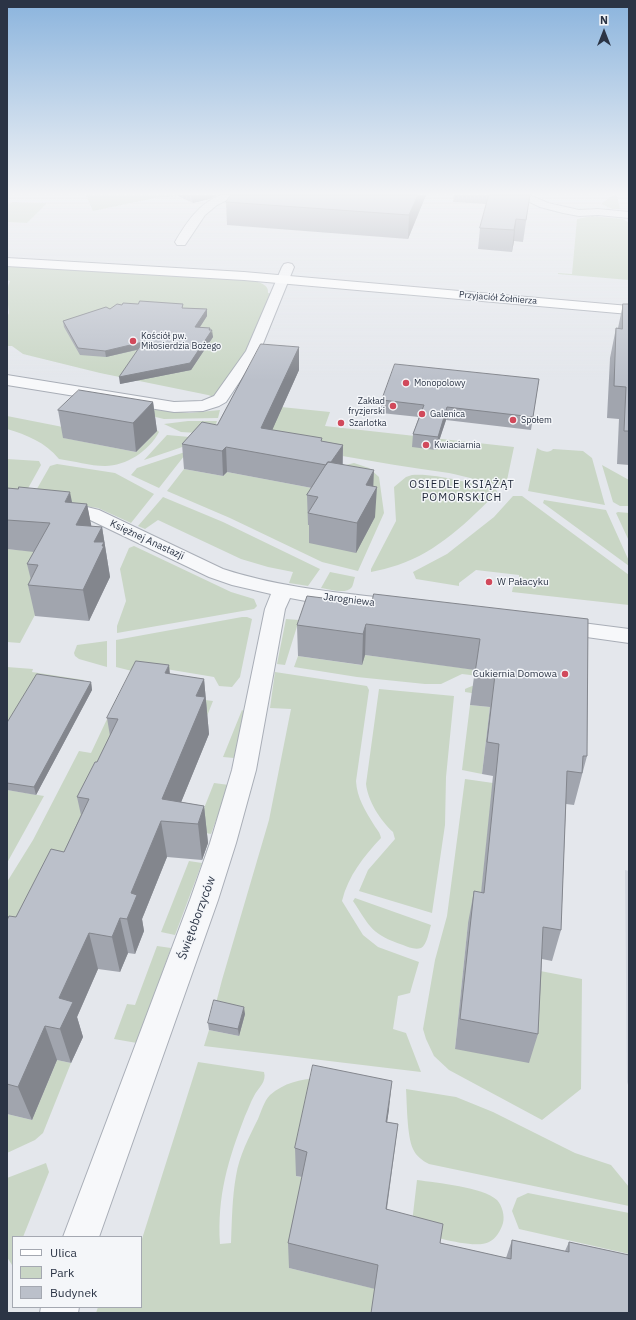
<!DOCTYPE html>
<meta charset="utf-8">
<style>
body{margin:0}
#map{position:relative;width:636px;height:1320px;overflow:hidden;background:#e4e7ec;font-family:"IBM Plex Sans",sans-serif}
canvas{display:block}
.frame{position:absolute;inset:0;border:8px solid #2b3445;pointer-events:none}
.legend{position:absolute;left:12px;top:1236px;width:130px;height:72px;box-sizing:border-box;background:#f4f6f9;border:1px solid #a4a8b1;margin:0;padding:5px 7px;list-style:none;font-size:12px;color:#2b3445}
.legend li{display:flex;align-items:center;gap:8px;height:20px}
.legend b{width:20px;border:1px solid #a4a8b1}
.north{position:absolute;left:584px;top:12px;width:40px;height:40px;-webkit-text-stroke:3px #f4f6f9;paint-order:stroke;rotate:0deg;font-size:11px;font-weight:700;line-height:16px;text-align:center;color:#2b3445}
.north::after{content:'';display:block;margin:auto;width:14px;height:18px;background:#2b3445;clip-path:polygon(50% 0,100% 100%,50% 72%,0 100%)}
</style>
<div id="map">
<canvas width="636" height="1320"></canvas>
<div class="frame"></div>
<ul class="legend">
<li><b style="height:5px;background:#fff"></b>Ulica</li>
<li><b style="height:11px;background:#c9d6c5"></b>Park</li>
<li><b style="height:11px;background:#bbc0ca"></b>Budynek</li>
</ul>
<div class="north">N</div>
</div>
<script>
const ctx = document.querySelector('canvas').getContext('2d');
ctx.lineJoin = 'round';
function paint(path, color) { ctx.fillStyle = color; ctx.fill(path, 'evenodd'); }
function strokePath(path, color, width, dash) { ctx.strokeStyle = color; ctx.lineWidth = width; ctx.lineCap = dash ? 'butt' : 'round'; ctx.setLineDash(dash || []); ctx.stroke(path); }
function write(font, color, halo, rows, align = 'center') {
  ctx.font = font + ' "IBM Plex Sans",sans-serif'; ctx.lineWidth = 3; ctx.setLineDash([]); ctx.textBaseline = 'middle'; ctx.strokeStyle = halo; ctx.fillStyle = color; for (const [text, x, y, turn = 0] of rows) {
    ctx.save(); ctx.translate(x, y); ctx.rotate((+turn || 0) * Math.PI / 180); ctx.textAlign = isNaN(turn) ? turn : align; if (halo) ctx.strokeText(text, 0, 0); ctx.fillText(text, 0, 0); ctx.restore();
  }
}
paint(new Path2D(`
 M625,870L629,871V1088L627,1082Z`), '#d2d6de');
paint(new Path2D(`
 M86,195H176L177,196L155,198L93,211Z
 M613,195H617L620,209H612L601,204Z
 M12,202L47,203L27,223L7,222V206Z
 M592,216L623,219L629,223V280L558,274V273L572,274L577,219Z
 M7,265L254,281C261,283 269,285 268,293L276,294L269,313L220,399L208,395L100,373L23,354L12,346H7V317L9,313C8,301 5,292 10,281L7,280Z
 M242,403L330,412L325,426L514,447L506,485C488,485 467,476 449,473C375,463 301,448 227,435Z
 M139,408L189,413L220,410L218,418L164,419L147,415Z
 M7,416L73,429L64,438L136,452L157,431L154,427L159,432C149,451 126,466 105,466C90,466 74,461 59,459C45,442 27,435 7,429Z
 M188,421H217L213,434L181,432L164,424Z
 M167,435L201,438L197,442L144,460Z
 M537,448C541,451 549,454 553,449L583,451L592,458L605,505L528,491Z
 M188,451L159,488L131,475L137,468Z
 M7,459L39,461L41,465L21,501L7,500Z
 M354,463L369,468L379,477L384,513L358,571L322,562L230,518L167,491L184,469L223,476L227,472L328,491L308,524L322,528L340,474L346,465Z
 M57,464L115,473L154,494L131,523L98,508L78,505L30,501L50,466Z
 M602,465L629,480V506H620L613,502Z
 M412,475C436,473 472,484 496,489L497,492C469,521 437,552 398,565C389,568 380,570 371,572V569L396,521L394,487L406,477Z
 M513,496H522L629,575V605L512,592L513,587L519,585L517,580H519V575L476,570L459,583V586L416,579L413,572L447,554L494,517Z
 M163,497L223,522L320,569L308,586L289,583L293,572L268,567L241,559L158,520L145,529L138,526Z
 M544,500L606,510L629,561V566L543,503Z
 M618,512L629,513V541L616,513Z
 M134,546L231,592L254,599L257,606L254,609L117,633V626L126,601L120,569L129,548Z
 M7,549L57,553L43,600L20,643L7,642Z
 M330,572L355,577C354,580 353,585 352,587C346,595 329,589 321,588Z
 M242,617H247L252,619L240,677L232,687L219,686L214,677L148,666L136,672L116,667V640Z
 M286,619L299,620L285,665L277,664Z
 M107,641V667L79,659L75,656L74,653L77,645Z
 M365,655L493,672L491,696L465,692V689C474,684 483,686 489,681L487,677L462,674L441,684H425L357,677L294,667L298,656L361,665Z
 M7,667L33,669L32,672L84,680L79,688L7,734Z
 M275,672L367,686L369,690L356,781C357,798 365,810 374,825C377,830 380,832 381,838C364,856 348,876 342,901L363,935L378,947L419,962L410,993L398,996L393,1029L406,1033L421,1072L204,1046L209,1030L239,1036L215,1007L222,980L269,820L291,709L270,708Z
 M379,689L454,696L446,777L445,825L432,913L359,891L368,870L395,839L393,832C380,820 368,801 366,784Z
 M136,691L213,701L207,716L170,710L7,982V882L33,840L79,751L91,753L116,700Z
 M470,705L490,707L482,774L462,770Z
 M242,710L248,714L240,754L234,758L223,757Z
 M465,779L493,783L478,925L468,923L455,1049L535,970L582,979L581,1089L542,1120L449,1070L434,1056L426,1039L423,1029L435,960L447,916Z
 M214,783L229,785L211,834L195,831Z
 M7,790L44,796L7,863Z
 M189,861L202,863L175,935L161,932Z
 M355,898L431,925C429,931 427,945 421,948C415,950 408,947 403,945C371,934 371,928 353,901Z
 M157,946L171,948L137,1043L114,1039L127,1004L135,1005Z
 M57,1060L71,1063L43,1133L35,1140L7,1153V1114L32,1120Z
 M198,1062L264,1072C267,1082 258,1088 254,1096C250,1103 248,1110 245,1116C228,1160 217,1196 220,1244L231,1243C232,1221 232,1198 236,1176C239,1156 249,1137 258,1119C261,1112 264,1101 270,1095C284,1083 300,1079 318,1078L296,1176L308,1179L289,1268L376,1289L372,1313H96L98,1307H141V1242Z
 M406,1089L456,1097L493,1112L575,1153L611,1165L629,1187V1206L429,1164C423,1161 416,1156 413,1149C407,1136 407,1104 406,1089Z
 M46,1163L49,1172L23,1237H13L12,1265L7,1257V1178Z
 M417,1180C437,1183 483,1187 497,1200C502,1205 505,1216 503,1223C501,1230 496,1239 489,1242C474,1250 429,1235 411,1231Z
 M528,1193L629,1213V1254L519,1229L512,1211L517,1198Z`), '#c9d6c5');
const street = new Path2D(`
 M221,195H237L217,205L205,215L185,245H177L175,242C187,222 198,204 221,195Z
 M515,195H530L548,203L579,210L598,209L629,212V218L598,215L579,216L563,213L540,207Z
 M288,263L292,264L294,267L260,351L226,402L219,406L203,411L174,412L7,385V375L174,402L202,401L214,396L246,351L282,267L284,264Z
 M7,502L75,504L99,510L223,569C281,588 342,593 402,600L409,602L412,607L409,612L402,614L311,602L290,598L285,609L256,770L236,843L218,900L99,1237H63L190,900L210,843L232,770L265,609L271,594L232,585L209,577L86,518L75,516L7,514Z
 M559,620L629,629V643L551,632L548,627L551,622Z
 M41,1307H79L78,1313H40Z`);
const secondary = new Path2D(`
 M7,258L244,272L629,306V314L244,280L7,266Z`);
strokePath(street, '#a9aeb7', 2);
strokePath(secondary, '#a9aeb7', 2);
paint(street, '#f7f8fa');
paint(secondary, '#fff');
paint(new Path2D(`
 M176,195H217L209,199L193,203Z
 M426,195L408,239L227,225L226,202Z
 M454,195H530L523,242L514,241L512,252L478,249L480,228L486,204L453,202Z
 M623,304H629V465L617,464L619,419L607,418L610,358L616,328H618Z
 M184,308L207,309V316L200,327L210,330L213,337L191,370L120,384L137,350L106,357L80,355L64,327L63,321L110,309Z
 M299,347V370L272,430L322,441L343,445V464L373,486L375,517L356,553L309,543V525H308L307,495L312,488L227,472L223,476L184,469L182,444L217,425Z
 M539,379L531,430L446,420L436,450L412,447L413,434L419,417L381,413L382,400Z
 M153,402L157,431L136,452L63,438L58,410Z
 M7,488L72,503L87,504L91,526L102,527L110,577L89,621L35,616L28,585L31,580L27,564L34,552L7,549Z
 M371,604L588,619L587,756L574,805L566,804L561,930L552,961L542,959L538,1034L529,1063L455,1049L468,923L474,891L481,893L493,776L482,774L490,707L470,705L475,670L365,655L362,665L298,656L297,625Z
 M170,674L204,679L209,734L181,802L204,806L208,843L202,860L167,857L142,919L144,931L135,954L128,953L120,972L98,969L77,1017L83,1037L71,1063L57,1060L32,1120L7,1114V920L16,917L64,852L81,815L77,797L97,762L110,736L107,718Z
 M91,682L92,690L36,795L7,790V723Z
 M245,1014L239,1036L209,1030L208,1023Z
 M389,1109L387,1122L398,1124L387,1209L440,1243L506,1258L512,1240L565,1251L569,1242L629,1255L375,1289L289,1268L288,1243L302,1177L296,1176L295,1148Z`), '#a1a5ae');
paint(new Path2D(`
 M192,195H217L209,199L193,203Z
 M418,195H426L408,239L409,215Z
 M516,219L514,241L512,252L514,230Z
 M207,309V316L196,333L195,327Z
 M210,328L211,333L212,330L213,337L191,370L120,384L119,377L209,330Z
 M143,342L144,348L106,357L105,351Z
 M299,347V370L262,453L261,428Z
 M153,402L157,431L136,452L133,423Z
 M447,407L446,420L436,450L438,437Z
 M343,445L342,470L329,465Z
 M226,447L227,472L223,476L222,451Z
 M374,470L373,493L377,487L375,517L356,553L357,523L366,485Z
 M70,492L76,522L65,502Z
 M87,504L93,534L76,525Z
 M102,527L110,577L89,621L83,590L94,542Z
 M366,624L365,655L362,665L363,634Z
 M169,665L173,702L165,673Z
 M204,679L209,734L173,822L162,799L196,696Z
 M91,682L92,690L36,795L34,787Z
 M204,806L208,843L202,860L198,824Z
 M161,821L167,857L142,919L144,931L135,954L127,919L131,893Z
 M120,918L128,953L120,972L112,937Z
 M89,933L98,969L77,1017L83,1037L71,1063L60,1029L59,998Z
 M244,1007L245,1014L239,1036L238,1029Z
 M45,1026L57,1060L32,1120L18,1087Z
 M392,1081L389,1109L383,1150L386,1122Z
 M398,1124L394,1152L383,1234L386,1209Z`), '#83868d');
const building = new Path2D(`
 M231,195H418L409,215L226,202Z
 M489,195H530L526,220L516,219L514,230L480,228Z
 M140,301L183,304L182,308L207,309L195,327L210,328L209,330H212L190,363L119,377L143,342L105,351L78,348L63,321L106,307L110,309L117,304L122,305L123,303L138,304Z
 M623,304H629V431H624L626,387L614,386L616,328L622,329Z
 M261,344L299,347L261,428L322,438L321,441L343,445L331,462H328L326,465L226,447L222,451L182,444L202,422L217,425Z
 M395,364L539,379L533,417L447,407L438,437L413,434L424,405L382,400Z
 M79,390L153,402L133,423L58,410Z
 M328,462L374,470L366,485L377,487L357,523L308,513L318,497L307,495Z
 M19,487L70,492L65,502L87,504L76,525L102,527L94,542H104L102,546H104L83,590L28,585L38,565L27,564L50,523L7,520V488L18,489Z
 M374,594L588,619L587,756H583L582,773L567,771L561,930L543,927L538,1034L460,1019L474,891L484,893L499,744L487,742L495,675L475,673L480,639L366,624L363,634L297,625L307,596L371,604Z
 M136,661L169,665L165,673L204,679L196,696L205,697L162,799L204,806L198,824L161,821L131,893L137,895L127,919L120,918L112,937L89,933L59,998L73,1002L60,1029L45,1026L18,1087L7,1084V920L9,916L16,917L51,849L64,852L89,799L77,797L95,762H97L118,719L107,718Z
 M37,674L91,682L34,787L7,783V723Z
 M214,1000L244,1007L238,1029L208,1023Z
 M313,1065L392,1081L386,1122L398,1124L386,1209L443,1224L440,1243L511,1259L512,1240L569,1252V1242L629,1255V1313H371L378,1265L288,1243L307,1152L295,1148Z`);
paint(building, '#bbc0ca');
strokePath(building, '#83868d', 1);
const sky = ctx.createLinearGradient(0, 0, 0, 380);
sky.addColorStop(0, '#8bb4dd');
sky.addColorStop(0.51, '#f3f4f6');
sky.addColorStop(1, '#f3f4f600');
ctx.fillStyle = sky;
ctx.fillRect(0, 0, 636, 380);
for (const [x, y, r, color] of [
 [133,341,4,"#d1495b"],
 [406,383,4,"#d1495b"],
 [393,406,4,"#d1495b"],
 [422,414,4,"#d1495b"],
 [513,420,4,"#d1495b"],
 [341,423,4,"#d1495b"],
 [426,445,4,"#d1495b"],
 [489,582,4,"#d1495b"],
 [565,674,4,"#d1495b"]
]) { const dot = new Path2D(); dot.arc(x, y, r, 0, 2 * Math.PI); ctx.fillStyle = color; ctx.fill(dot); strokePath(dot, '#f4f6f9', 1.5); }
write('9px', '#2b3445', '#f4f6f9', [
 ["Przyjaciół Żołnierza",498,298,5]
]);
write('9px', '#2b3445', '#f4f6f9', [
 ["Kościół pw.",141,336],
 ["Miłosierdzia Bożego",141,346],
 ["Monopolowy",414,383],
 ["Zakład",385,401,"right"],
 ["fryzjerski",385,411,"right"],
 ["Galenica",430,414],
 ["Społem",521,420],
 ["Szarlotka",349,423],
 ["Kwiaciarnia",434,445]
], 'left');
write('10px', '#2b3445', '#f4f6f9', [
 ["Księżnej Anastazji",147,540,25],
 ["Jarogniewa",349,600,7]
]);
write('10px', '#2b3445', '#f4f6f9', [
 ["W Pałacyku",497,582],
 ["Cukiernia Domowa",557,674,"right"]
], 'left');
ctx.letterSpacing = '1px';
write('11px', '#1d2536', '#f4f6f9', [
 ["OSIEDLE KSIĄŻĄT",462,485],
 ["POMORSKICH",462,498]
]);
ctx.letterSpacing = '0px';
write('12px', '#2b3445', '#f4f6f9', [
 ["Świętoborzyców",197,918,-70]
]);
</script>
